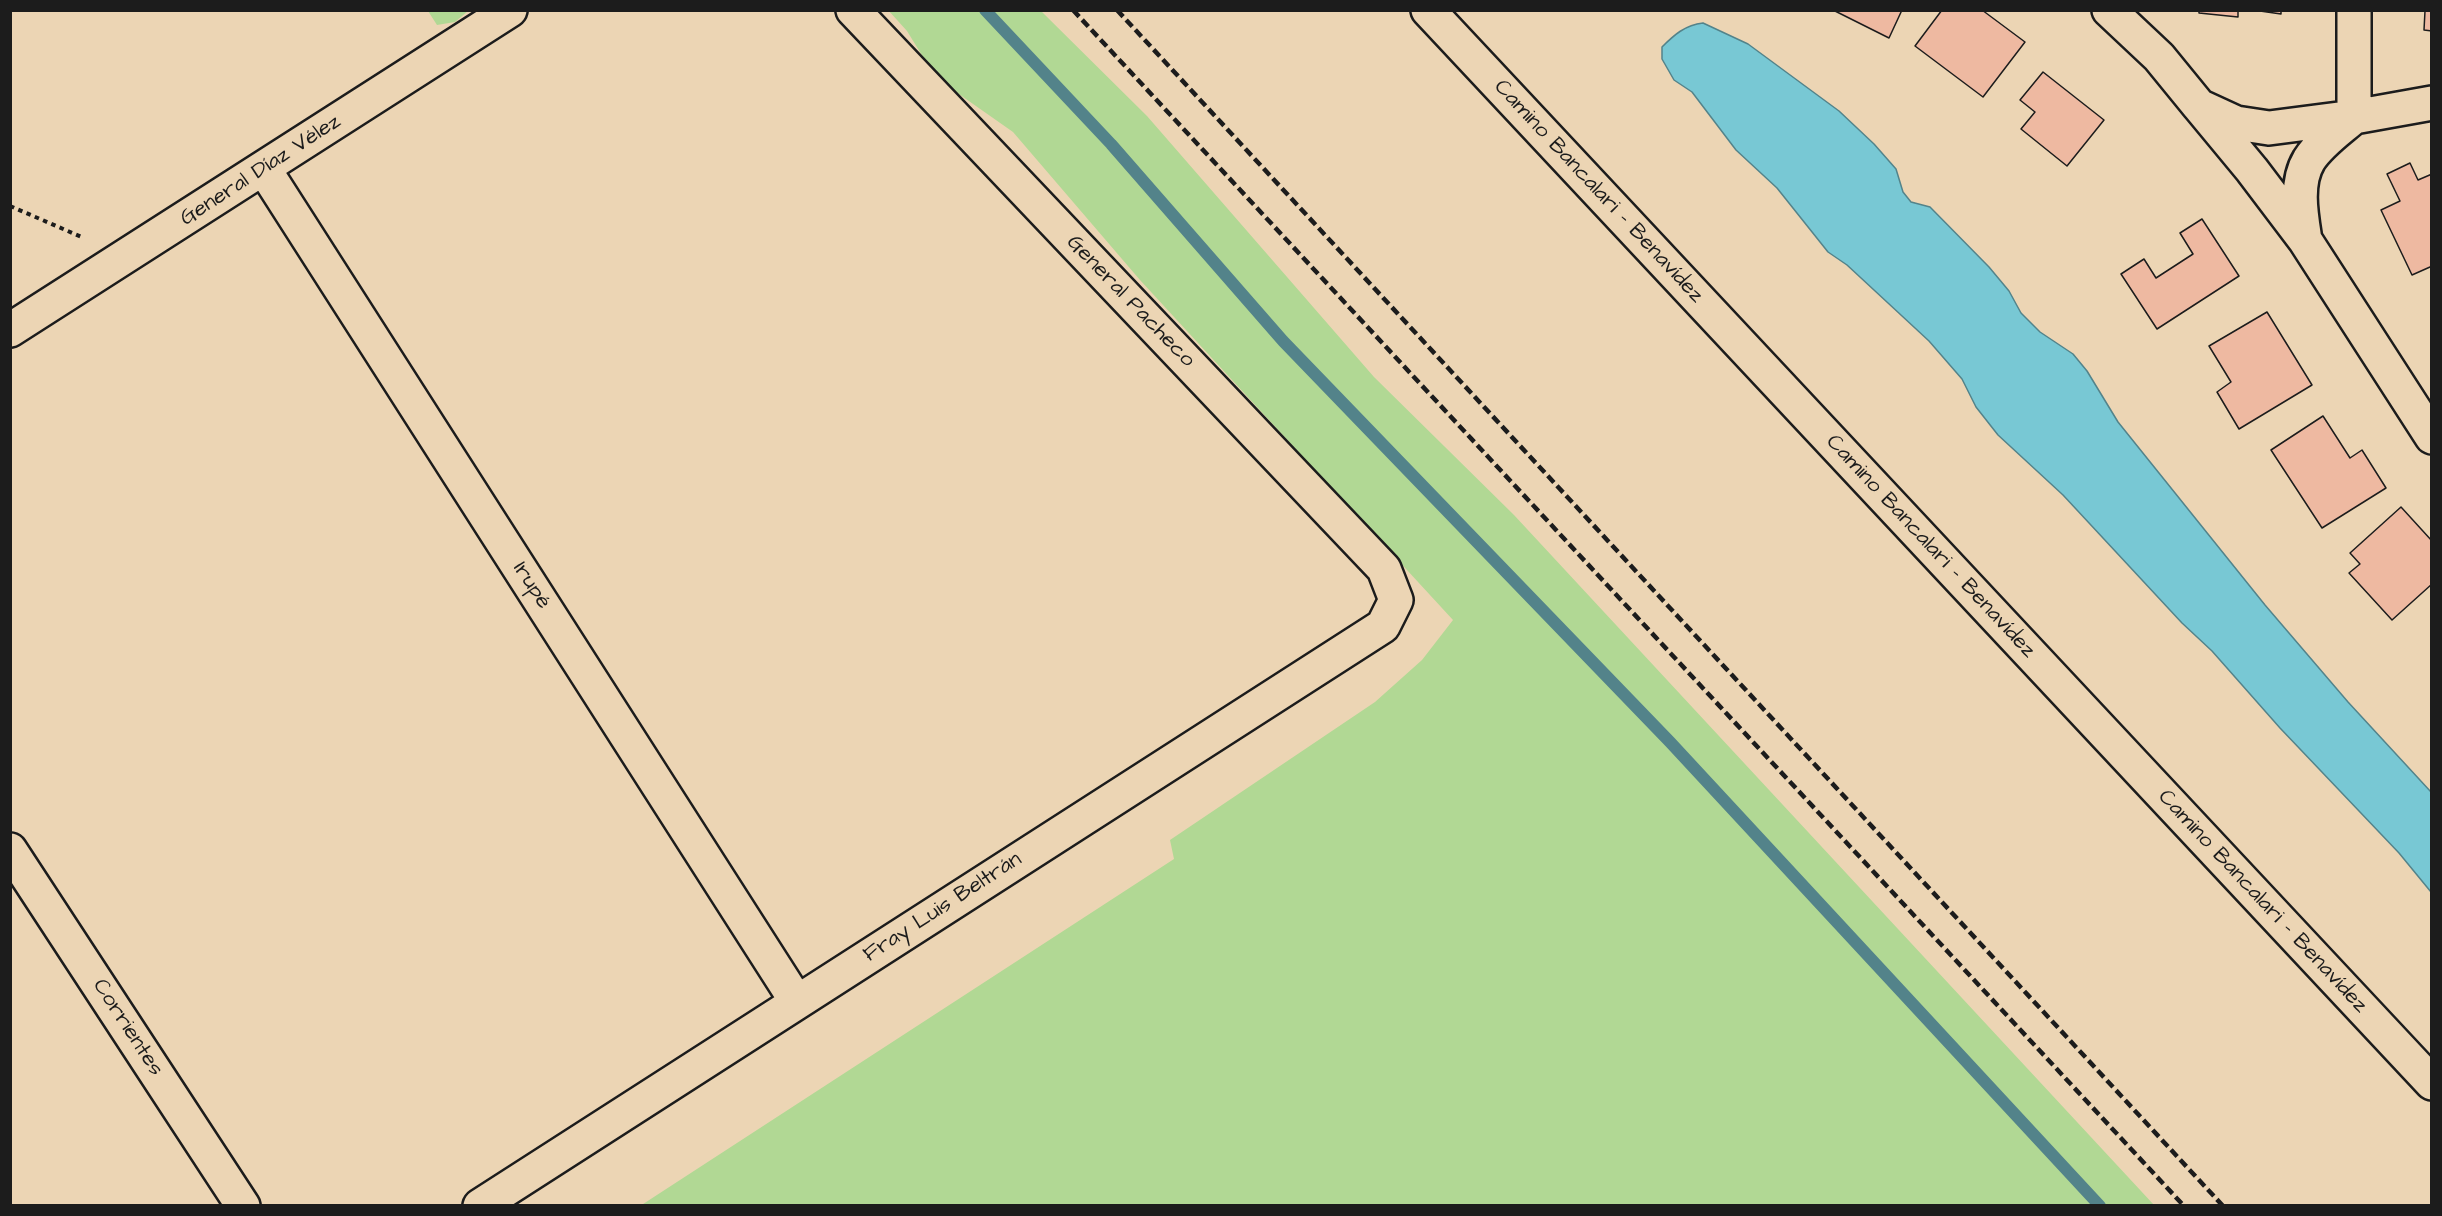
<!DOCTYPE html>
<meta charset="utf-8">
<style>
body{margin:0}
#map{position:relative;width:2442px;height:1216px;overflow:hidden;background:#ecd5b4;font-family:"Architects Daughter",sans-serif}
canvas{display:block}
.frame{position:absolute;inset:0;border:12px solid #1c1c1c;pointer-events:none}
</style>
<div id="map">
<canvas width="2442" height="1216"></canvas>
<div class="frame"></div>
</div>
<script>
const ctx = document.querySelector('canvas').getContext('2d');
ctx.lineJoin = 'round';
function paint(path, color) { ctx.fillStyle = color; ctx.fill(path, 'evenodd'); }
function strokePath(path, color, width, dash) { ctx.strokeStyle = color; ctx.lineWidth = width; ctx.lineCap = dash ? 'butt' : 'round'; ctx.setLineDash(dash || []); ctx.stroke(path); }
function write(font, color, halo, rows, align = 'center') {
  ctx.font = font + ' "Architects Daughter",sans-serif'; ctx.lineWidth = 4.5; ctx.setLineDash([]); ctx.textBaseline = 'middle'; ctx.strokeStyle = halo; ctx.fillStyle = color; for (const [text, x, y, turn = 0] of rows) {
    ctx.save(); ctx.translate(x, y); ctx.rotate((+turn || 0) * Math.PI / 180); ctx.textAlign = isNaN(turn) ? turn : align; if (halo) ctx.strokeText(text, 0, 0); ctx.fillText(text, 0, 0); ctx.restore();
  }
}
paint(new Path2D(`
 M888,10L1041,11L1147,116L1374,377L1514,515L2154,1205L640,1206L1174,859L1170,840L1375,702L1422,660L1453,620L1140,280L1013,132L936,78L907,31Z
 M428,11H468L455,22L437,25Z`), '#b1d894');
const water = new Path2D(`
 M1703,23L1748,44L1839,111L1874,144L1896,169L1903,192L1911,202L1930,207L1989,267L2009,291L2021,313L2040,332L2073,354L2087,371L2118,422L2265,605L2348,702L2431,792V892L2399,853L2280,728L2212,651L2182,623L2063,495L1998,435L1976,407L1962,379L1929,341L1847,265L1828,252L1777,188L1736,150L1692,92L1674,80L1662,59V47C1674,35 1685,25 1703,23Z`);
paint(water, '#78c8d4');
strokePath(water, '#53838a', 1.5);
strokePath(new Path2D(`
 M985,10L1111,144L1283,341L1670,742L2100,1206`), '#53838a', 12);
const building = new Path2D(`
 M1833,10H1902L1889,38Z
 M1942,10H1982L2025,42L1983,97L1915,46Z
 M2199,10H2238V17L2199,13Z
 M2253,10H2281V14Z
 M2420,10H2432V31L2424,30L2425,11Z
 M2043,72L2104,120L2067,166L2021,129L2035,112L2020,100Z
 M2410,163L2418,180L2432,174V269L2430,267L2412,275L2381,210L2400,201L2387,174Z
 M2202,219L2239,276L2157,329L2121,274L2144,259L2156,278L2193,254L2180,233Z
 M2267,312L2312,385L2239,429L2217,392L2231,382L2209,346Z
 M2323,416L2350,458L2362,450L2386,488L2322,528L2271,450Z
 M2401,507L2432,541V584L2392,620L2349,573L2360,564L2350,553Z`);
paint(building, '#eeb9a1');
strokePath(building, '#1c1c1c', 1.5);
const minor = new Path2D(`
 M2109,10L2159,57L2199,106L2236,123L2269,128L2354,117L2432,103
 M2199,106L2252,170L2305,240L2432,437
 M264,169L797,1002
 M2305,240C2301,215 2295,183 2309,160C2320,143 2339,130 2354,117V10
 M10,330L510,10
 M10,850L243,1206
 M480,1206L1383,626L1396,600L1384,569L853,10`);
const secondary = new Path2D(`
 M1428,10L2432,1083`);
strokePath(minor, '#1c1c1c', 38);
strokePath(secondary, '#1c1c1c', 38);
strokePath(new Path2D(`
 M10,206L84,238`), '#1c1c1c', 4, [4.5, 4.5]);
strokePath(minor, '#ecd5b4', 33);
strokePath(secondary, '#ecd5b4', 33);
strokePath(new Path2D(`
 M1073,10L2184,1206
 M1117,10L2223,1206`), '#1c1c1c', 4.5, [9, 4.5]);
write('22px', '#1c1c1c', '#ecd5b4', [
 ["General Díaz Vélez",261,171,-33],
 ["Camino Bancalari - Benavídez",1598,192,47],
 ["General Pacheco",1130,302,46],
 ["Camino Bancalari - Benavídez",1930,547,47],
 ["Irupé",531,586,57],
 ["Camino Bancalari - Benavídez",2262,902,47],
 ["Fray Luis Beltrán",943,908,-33],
 ["Corrientes",127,1028,57]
]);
</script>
